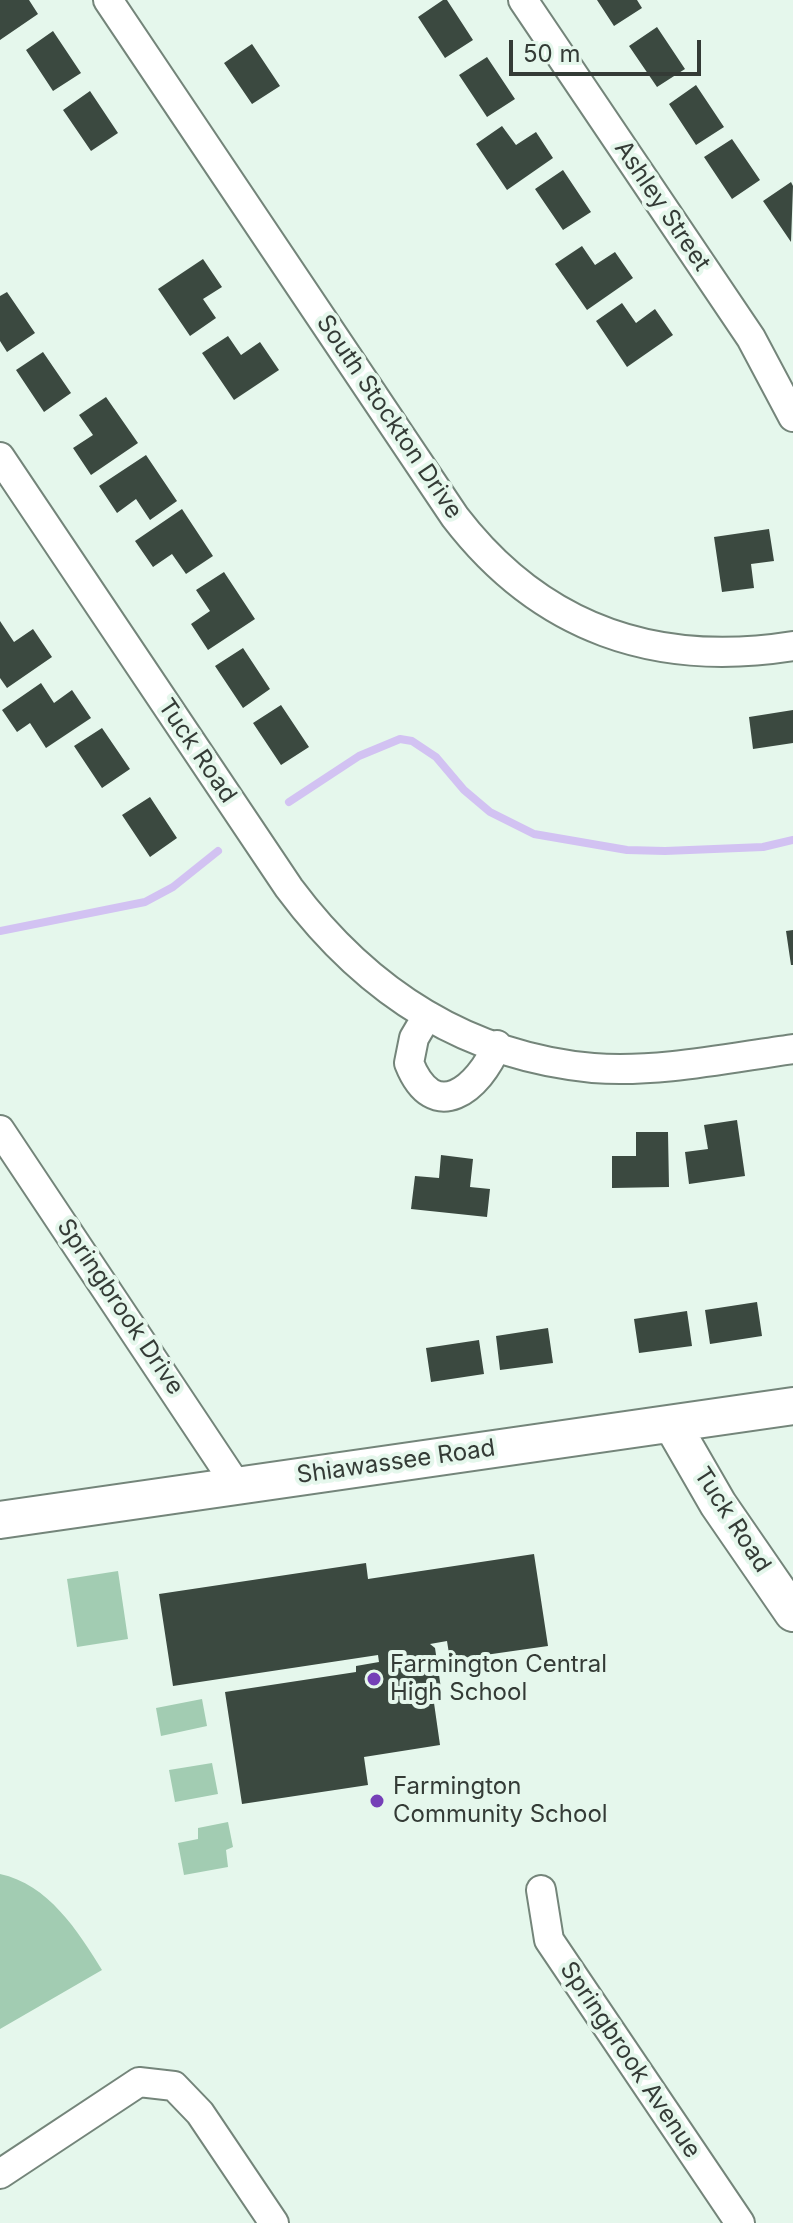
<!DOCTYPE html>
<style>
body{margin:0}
#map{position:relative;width:793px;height:2223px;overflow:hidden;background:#e5f7ec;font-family:Inter,sans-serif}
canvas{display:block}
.scale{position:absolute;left:509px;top:40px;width:192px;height:36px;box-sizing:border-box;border:4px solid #343b36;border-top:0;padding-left:10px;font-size:24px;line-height:28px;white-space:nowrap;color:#343b36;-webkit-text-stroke:6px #e5f7ec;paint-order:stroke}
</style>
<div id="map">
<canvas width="793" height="2223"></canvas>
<div class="scale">50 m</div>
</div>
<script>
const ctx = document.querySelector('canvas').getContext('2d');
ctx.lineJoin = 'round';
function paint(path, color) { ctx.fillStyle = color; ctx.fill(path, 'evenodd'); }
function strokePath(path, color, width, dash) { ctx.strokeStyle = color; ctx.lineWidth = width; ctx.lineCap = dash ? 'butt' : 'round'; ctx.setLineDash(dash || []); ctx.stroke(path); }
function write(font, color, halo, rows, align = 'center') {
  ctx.font = font + ' Inter,sans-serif'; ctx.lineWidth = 8; ctx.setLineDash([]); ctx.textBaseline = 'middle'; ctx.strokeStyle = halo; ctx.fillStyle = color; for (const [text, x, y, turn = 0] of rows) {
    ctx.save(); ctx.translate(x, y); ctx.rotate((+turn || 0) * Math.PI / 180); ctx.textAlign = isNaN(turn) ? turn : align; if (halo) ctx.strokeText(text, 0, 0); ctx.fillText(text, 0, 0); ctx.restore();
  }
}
paint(new Path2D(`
 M118,1571L128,1639L77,1647L67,1579Z
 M202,1699L207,1726L161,1736L156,1708Z
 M212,1763L218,1794L175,1802L169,1770Z
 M228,1822L233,1847L226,1850L228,1867L184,1875L178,1843L198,1839V1828Z
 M0,1874C48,1884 78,1931 102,1970L0,2029Z`), '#a2ccb2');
strokePath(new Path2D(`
 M289,802L359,756L400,739L412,741L436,757L464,790L490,812L534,834L627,850L665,851L763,847L793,840
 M0,931L145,902L173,887L218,851`), '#d2c2f2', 8);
paint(new Path2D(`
 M0,0H29L38,14L0,40Z
 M443,0H447L473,40L445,58L418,17Z
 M597,0H637L642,8L614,26Z
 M657,27L685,69L657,87L629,46Z
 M53,31L81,73L53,91L26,50Z
 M252,44L280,86L252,104L224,63Z
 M487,57L515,99L487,117L459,75Z
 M696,85L724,127L696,145L669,104Z
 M90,91L118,133L91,151L63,110Z
 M502,126L516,145L536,132L553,158L507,190L476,144Z
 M732,139L760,180L732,199L704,157Z
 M563,170L591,212L563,230L535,189Z
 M791,182L793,186L791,242L763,201Z
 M582,246L595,265L615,252L633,278L587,310L555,264Z
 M203,259L222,287L203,299L216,318L190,336L158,289Z
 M7,292L35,333L7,352L0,341V296Z
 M622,303L636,323L655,309L673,335L627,367L596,321Z
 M228,336L241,355L260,342L279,370L234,400L202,353Z
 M43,352L71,393L44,412L16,370Z
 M106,397L138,443L91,475L73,448L93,435L79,415Z
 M146,455L177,501L150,520L136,499L117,513L99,486Z
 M182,509L213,556L186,574L172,554L153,567L135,541Z
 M769,529L774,561L751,564L754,588L722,592L714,537Z
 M224,572L255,619L208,650L191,624L210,611L196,590Z
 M0,621L14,642L33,629L52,657L7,688L0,678Z
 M243,648L270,689L243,708L215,666Z
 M41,683L54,703L72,690L91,718L46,748L30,723L17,732L2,710Z
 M281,705L309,747L281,765L253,723Z
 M793,710V743L753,749L749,717Z
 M102,728L130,769L102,788L74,746Z
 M150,797L177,838L150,857L122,815Z
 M793,930V965H791L786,931Z
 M737,1120L745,1176L689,1184L685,1152L708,1149L704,1125Z
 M636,1132H668L669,1187L612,1188V1156H636Z
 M441,1155L473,1159L470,1187L490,1189L487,1217L411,1209L415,1176L439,1178Z
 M757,1302L762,1336L710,1344L705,1310Z
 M687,1311L692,1346L639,1353L634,1319Z
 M548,1328L553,1363L500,1370L496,1336Z
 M479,1340L484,1374L431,1382L426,1348Z
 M534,1554L548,1646L450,1660L447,1641L430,1644L435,1648L443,1702L434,1703L440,1745L364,1757L368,1785L242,1804L225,1692L356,1672V1666L379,1662L378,1655L173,1686L159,1594L366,1563L368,1579Z`), '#3b4940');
const minor = new Path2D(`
 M108,0L455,517C541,629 656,668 793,646
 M523,0L751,338L793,417
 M0,457L289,888C365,990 465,1056 593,1068C659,1073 728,1058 793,1049
 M427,1016L414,1038L409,1063C434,1126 479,1089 497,1045
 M0,1130L237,1486
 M541,1890L549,1940L740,2223
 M0,2174L139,2082L174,2086L200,2113L274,2223`);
const tertiary = new Path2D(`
 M673,1426L718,1504L793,1613
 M0,1520L793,1406`);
strokePath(minor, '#74857a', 32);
strokePath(tertiary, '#74857a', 40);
strokePath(minor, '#fff', 28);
strokePath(tertiary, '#fff', 36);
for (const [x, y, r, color] of [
 [374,1679,8,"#7540b7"],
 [377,1801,8,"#7540b7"]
]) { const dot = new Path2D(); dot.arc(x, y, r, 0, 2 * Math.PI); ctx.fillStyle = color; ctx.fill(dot); strokePath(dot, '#e5f7ec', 3); }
write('24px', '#343b36', '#e5f7ec', [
 ["Ashley Street",662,206,56],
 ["South Stockton Drive",389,417,56],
 ["Tuck Road",197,751,56],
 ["Springbrook Drive",120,1307,56],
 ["Shiawassee Road",396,1462,-8],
 ["Tuck Road",732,1520,57],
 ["Springbrook Avenue",630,2060,56]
]);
write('24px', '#343b36', '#e5f7ec', [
 ["Farmington Central",390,1665],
 ["High School",390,1693],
 ["Farmington",393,1787],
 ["Community School",393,1815]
], 'left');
</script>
